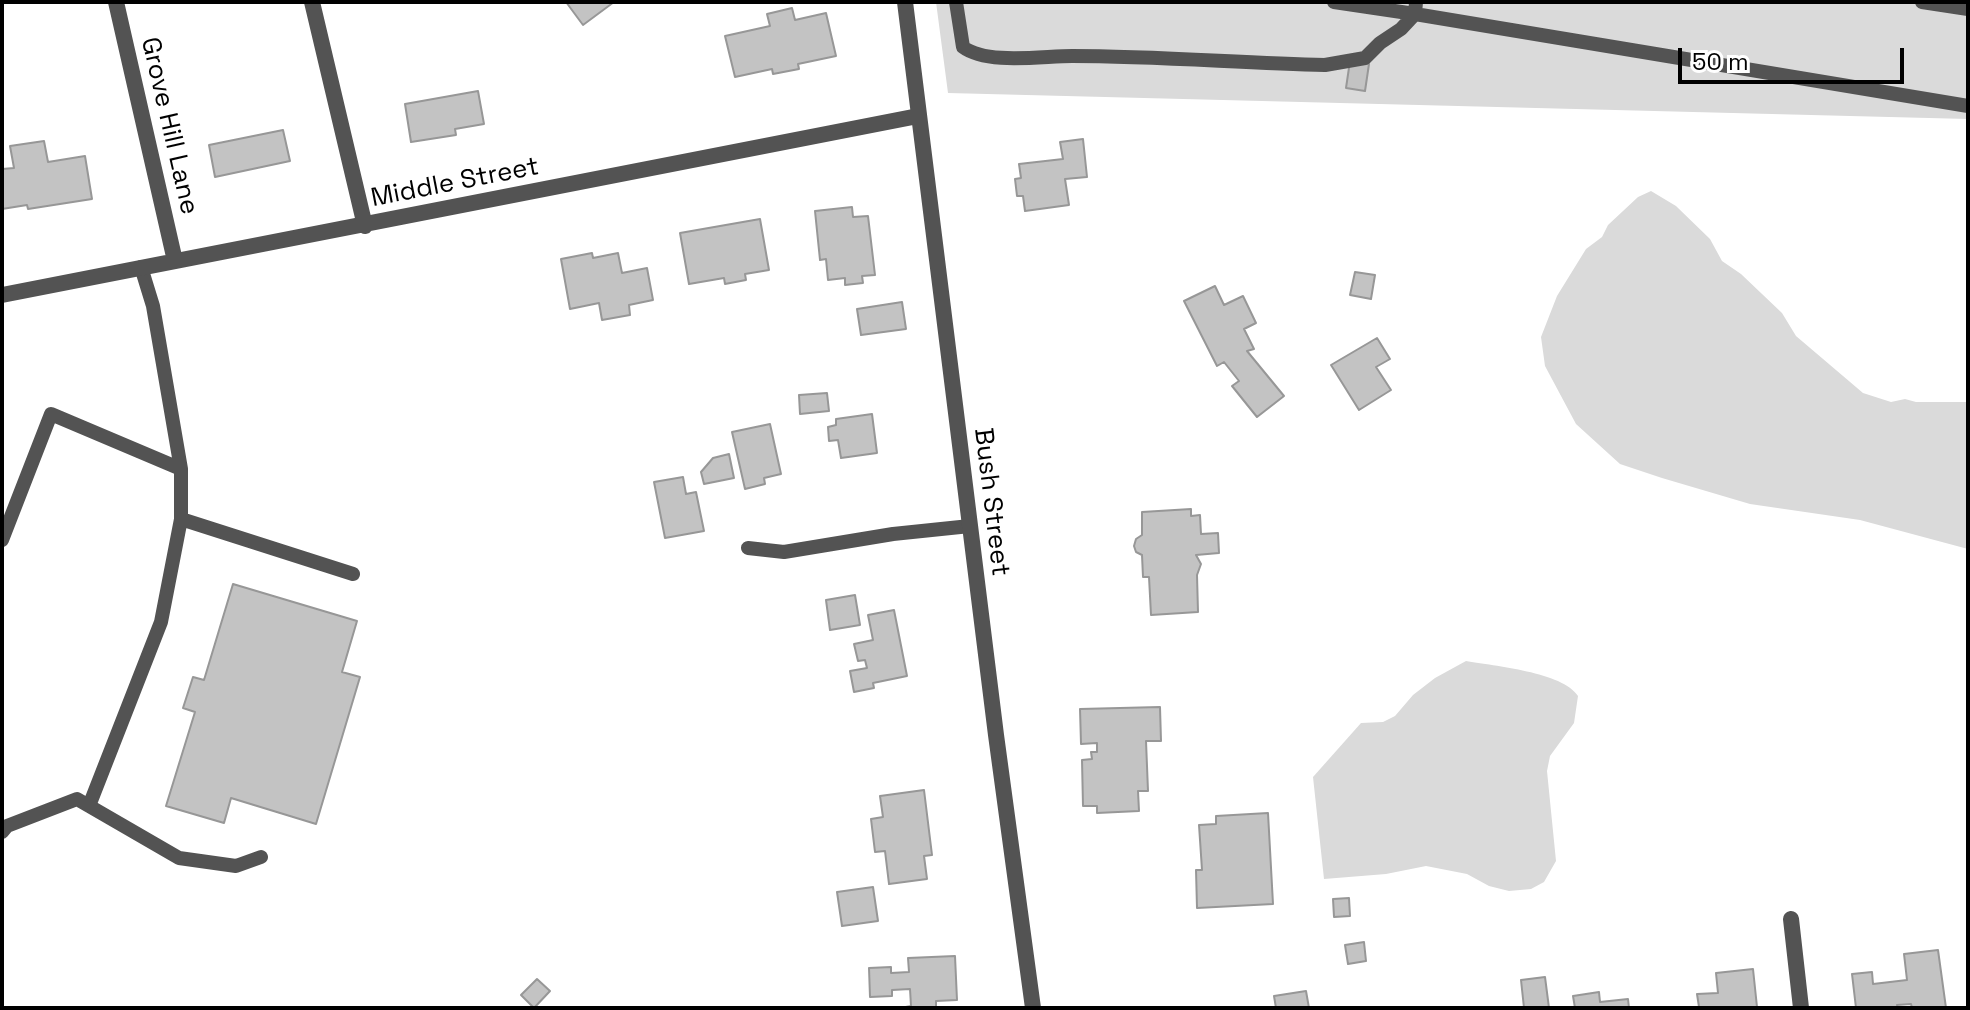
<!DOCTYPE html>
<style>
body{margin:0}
#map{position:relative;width:1970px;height:1010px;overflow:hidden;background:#fff;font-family:"Space Grotesk",sans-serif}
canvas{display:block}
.frame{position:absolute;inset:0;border:4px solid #000;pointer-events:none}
.scale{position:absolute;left:1678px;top:48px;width:226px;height:36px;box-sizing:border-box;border:4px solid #000;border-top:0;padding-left:10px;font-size:24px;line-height:28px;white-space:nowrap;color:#000;-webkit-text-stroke:6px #fff;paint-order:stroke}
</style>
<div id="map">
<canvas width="1970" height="1010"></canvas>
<div class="frame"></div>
<div class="scale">50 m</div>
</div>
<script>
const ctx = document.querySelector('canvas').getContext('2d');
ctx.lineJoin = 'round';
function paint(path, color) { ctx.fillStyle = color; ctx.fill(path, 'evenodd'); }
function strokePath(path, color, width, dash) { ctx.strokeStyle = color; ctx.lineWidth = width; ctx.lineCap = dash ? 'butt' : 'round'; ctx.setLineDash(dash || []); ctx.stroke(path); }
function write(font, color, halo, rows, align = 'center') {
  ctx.font = font + ' "Space Grotesk",sans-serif'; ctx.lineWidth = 8; ctx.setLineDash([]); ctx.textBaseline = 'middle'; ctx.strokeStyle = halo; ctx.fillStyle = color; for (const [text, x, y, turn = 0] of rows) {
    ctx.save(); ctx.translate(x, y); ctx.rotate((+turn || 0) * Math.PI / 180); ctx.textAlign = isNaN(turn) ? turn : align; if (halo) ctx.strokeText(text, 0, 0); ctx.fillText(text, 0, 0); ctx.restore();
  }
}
paint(new Path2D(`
 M936,2H1968V119L948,93Z
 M1651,191L1676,206L1710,239L1722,261L1741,274L1782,313L1796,336L1863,393L1891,402L1905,399L1916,402H1968V549L1860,520L1750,504L1662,478L1620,464L1576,424L1545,366L1541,337L1557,296L1586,249L1602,237L1608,225L1638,197Z
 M1466,661C1494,666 1563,672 1578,696L1574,723L1550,756L1547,771L1556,861L1544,882L1531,889L1509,891L1489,886L1467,874L1426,866L1386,874L1324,879L1313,777L1361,723L1383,722L1395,716L1413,695L1435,678Z`), '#dadada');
const building = new Path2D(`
 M566,2H614L583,25Z
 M792,8L795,20L826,13L836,56L798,64L799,69L773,74L772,69L735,77L725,36L770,26L767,14Z
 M1350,61L1369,64L1365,91L1346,88Z
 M478,91L484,124L455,129L456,135L411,142L405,104Z
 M283,130L290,161L215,177L209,145Z
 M1083,139L1087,177L1065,179L1069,205L1025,211L1023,196H1017L1015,179L1021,178L1019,164L1063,159L1060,142Z
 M44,141L48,162L85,156L92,199L28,209L27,205L2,209V169L14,168L10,146Z
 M852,207L853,217L868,216L875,275L862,276L863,283L845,285V278L828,280L826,259L820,260L815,211Z
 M760,219L769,270L745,274L746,280L725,284L724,278L689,284L680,233Z
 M592,253L593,258L618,253L622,273L647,268L653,300L629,305L630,315L602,320L599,303L570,309L561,259Z
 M1355,272L1375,275L1371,299L1350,295Z
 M1215,286L1224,305L1243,296L1256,323L1244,329L1254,349L1247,351L1284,396L1257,417L1232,386L1239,381L1224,362L1217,366L1184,301Z
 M902,302L906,329L861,335L857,309Z
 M1377,338L1390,359L1376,367L1391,390L1359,410L1331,365Z
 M827,393L829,411L800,414L799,395Z
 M872,414L877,453L841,458L838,440L829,441L828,427L836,425V419Z
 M770,424L781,474L764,478L765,484L745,489L732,432Z
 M729,454L734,478L704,484L701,472L713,458Z
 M683,477L686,494L696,492L704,531L665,538L654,482Z
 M1191,509V516L1200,515L1201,534L1218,533L1219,553L1196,555L1201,564L1197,575L1198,612L1151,615L1149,577H1143L1142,555L1136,552L1134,546L1136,539L1142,535V512Z
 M233,584L357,621L342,672L360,677L316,824L231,798L224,823L166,806L195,712L183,708L193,677L204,680Z
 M855,595L860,625L830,630L826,600Z
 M894,610L907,676L873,683L874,688L854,692L850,671L867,668L865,660L858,661L854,644L873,640L868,615Z
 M1160,707L1161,741H1146L1148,791H1138L1139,811L1097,813V806H1083L1082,760L1092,759L1091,752H1097V743L1081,744L1080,709Z
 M924,790L932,855L924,856L927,879L889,884L885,851L875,852L871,819L883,817L880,796Z
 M1268,813L1273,904L1197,908L1196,870H1202L1199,825L1216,824V816Z
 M873,887L878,921L842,926L837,892Z
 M1349,898L1350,916L1334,917L1333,899Z
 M1364,942L1366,961L1348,964L1345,945Z
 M1938,950L1946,1008H1912L1911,1004L1897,1005L1898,1008H1856L1852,974L1872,972L1873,984L1907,980L1904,954Z
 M955,956L957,1000L936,1001V1008H900L911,1006L910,989L892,990V996L870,997L869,968L891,967V973L909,972L908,958Z
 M1753,969L1757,1007L1692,1008L1699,1007L1697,994L1718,993L1716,973Z
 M1545,977L1549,1008H1524L1521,980Z
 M537,979L550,991L534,1008L521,995Z
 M1306,991L1309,1008H1276L1274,996Z
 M1599,992L1600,1002L1628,999L1629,1008H1575L1573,996Z`);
paint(building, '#c3c3c3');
strokePath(building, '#979797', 2);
strokePath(new Path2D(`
 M956,2L963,47C987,65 1042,56 1072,56C1156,56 1240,63 1325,65L1365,58L1380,43L1401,29L1415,14L1968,106
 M1334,2L1415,14L1416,2
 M1922,2L1968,9
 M181,519L353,574
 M2,540L51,414L181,469
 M748,548L784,552L893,534L970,526
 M89,806L161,622L181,519V469L153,306L141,267
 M2,832L7,826L77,799L179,858L236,866L261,857`), '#535353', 14);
strokePath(new Path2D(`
 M116,2L175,261
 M312,2L365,226
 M905,2L996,735L1033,1008
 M2,295L918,116
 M1791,919L1801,1008`), '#535353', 16);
write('26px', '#000', '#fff', [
 ["Grove Hill Lane",169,126,77],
 ["Middle Street",455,183,-11],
 ["Bush Street",991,502,83]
]);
</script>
